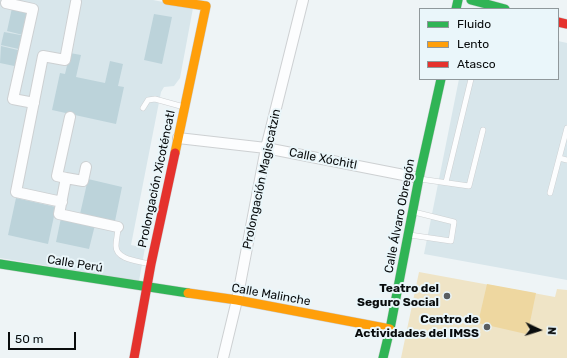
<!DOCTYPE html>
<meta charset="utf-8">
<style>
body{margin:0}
#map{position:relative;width:567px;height:358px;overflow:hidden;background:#eef4f6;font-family:Rubik,sans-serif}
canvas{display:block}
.legend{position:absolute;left:419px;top:8px;width:140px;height:72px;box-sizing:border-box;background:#eaf6fa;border:1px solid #90989b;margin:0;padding:5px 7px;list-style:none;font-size:12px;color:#090c0d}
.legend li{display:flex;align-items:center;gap:8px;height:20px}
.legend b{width:20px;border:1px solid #90989b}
.north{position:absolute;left:519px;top:310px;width:40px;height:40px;-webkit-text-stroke:3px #eaf6fa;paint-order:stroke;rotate:94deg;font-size:11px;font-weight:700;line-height:16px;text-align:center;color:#090c0d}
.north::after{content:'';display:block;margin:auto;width:14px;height:18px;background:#090c0d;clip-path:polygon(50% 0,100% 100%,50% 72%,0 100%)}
.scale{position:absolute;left:8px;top:332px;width:68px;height:18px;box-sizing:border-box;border:2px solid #090c0d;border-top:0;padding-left:5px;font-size:12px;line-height:14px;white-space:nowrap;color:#090c0d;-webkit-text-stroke:3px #eaf6fa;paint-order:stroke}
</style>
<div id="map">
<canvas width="567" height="358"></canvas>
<ul class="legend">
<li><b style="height:5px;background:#30b455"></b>Fluido</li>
<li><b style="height:5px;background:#ff9f0a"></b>Lento</li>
<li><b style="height:5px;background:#e5322d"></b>Atasco</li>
</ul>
<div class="north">N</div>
<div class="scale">50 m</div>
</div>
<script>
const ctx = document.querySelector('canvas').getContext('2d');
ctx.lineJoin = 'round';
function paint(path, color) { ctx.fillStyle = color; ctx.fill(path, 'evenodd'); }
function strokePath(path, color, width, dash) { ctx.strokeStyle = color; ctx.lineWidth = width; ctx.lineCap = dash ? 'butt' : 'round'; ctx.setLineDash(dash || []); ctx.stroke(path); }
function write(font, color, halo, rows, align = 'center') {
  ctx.font = font + ' Rubik,sans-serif'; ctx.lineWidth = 4; ctx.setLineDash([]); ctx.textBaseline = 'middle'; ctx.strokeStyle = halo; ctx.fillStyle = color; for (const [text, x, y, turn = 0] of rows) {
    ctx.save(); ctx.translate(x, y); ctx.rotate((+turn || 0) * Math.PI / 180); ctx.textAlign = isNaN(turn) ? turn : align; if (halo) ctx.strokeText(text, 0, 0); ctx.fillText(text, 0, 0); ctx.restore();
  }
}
paint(new Path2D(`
 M0,0H153L193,8L180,78L174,86L164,87L161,92L131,245L145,248L139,281L0,258Z
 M558,41L567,43V280L424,254L459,79H558Z`), '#d8e6eb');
paint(new Path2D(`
 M419,272L555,297L557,289L567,290V358H401Z`), '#efe4c6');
paint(new Path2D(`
 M487,284L536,293L529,327L526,334L478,323Z`), '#eed7a0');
paint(new Path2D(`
 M12,8L28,12L23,35L7,31Z
 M154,14L172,17L162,64L144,60Z
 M4,32L26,36L23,50L1,45Z
 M1,46L22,51L19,67L0,63Z
 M70,53L81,55L76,77L105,83L110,61L123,64L118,86L124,87L116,124L52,110L60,73L65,74Z
 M88,179L122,187L115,221L80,214Z
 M16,198L56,207L48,244L8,235Z
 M61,218L95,225L89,249L56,242Z`), '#bcd3da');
const lane = new Path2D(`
 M143,108L148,100L155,99L184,107
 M559,158L567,160
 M420,179L469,186L483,130
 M446,182L471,79
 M550,193L567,128
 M118,227C118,233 116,240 116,246C116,260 139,261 150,264
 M410,235L451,241L454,222L414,212`);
const street = new Path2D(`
 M6,3L33,9L13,99L34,103
 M178,138L266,148L419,178
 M86,167L83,181L66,178L59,214L118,227
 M66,178L57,176L70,117
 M62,202L16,192L43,56L65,60L76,2
 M223,358L237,300L266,148L303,0`);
const fast = new Path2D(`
 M471,0L505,9
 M456,9L458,0
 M0,264L188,293
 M383,358L390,329L419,178L441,79`);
const slow = new Path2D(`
 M167,0L206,6L175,153
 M188,293L237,300L390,329`);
const jam = new Path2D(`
 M558,22L567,24
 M134,358L151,264L175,153`);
strokePath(lane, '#cdd0d2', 6);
strokePath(street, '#cdd0d2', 12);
strokePath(fast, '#cdd0d2', 10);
strokePath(slow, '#cdd0d2', 10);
strokePath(jam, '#cdd0d2', 10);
strokePath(lane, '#fcfdfe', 5);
strokePath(street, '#fcfdfe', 10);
strokePath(fast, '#30b455', 9);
strokePath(slow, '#ff9f0a', 9);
strokePath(jam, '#e5322d', 9);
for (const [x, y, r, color] of [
 [447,296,4,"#595d5f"],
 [487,327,4,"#595d5f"]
]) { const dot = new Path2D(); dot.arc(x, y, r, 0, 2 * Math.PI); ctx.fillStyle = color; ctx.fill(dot); strokePath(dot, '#eaf6fa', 1.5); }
write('12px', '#090c0d', '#eaf6fa', [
 ["Calle Xóchitl",323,159,11],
 ["Prolongación Xicoténcatl",157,179,-78],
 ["Prolongación Magiscatzin",262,179,-78],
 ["Calle Álvaro Obregón",400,216,-79],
 ["Calle Perú",75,264,9],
 ["Calle Malinche",271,295,10]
]);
write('bold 12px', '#090c0d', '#eaf6fa', [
 ["Teatro del",439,289],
 ["Seguro Social",439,303],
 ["Centro de",479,320],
 ["Actividades del IMSS",479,334]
], 'right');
</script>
